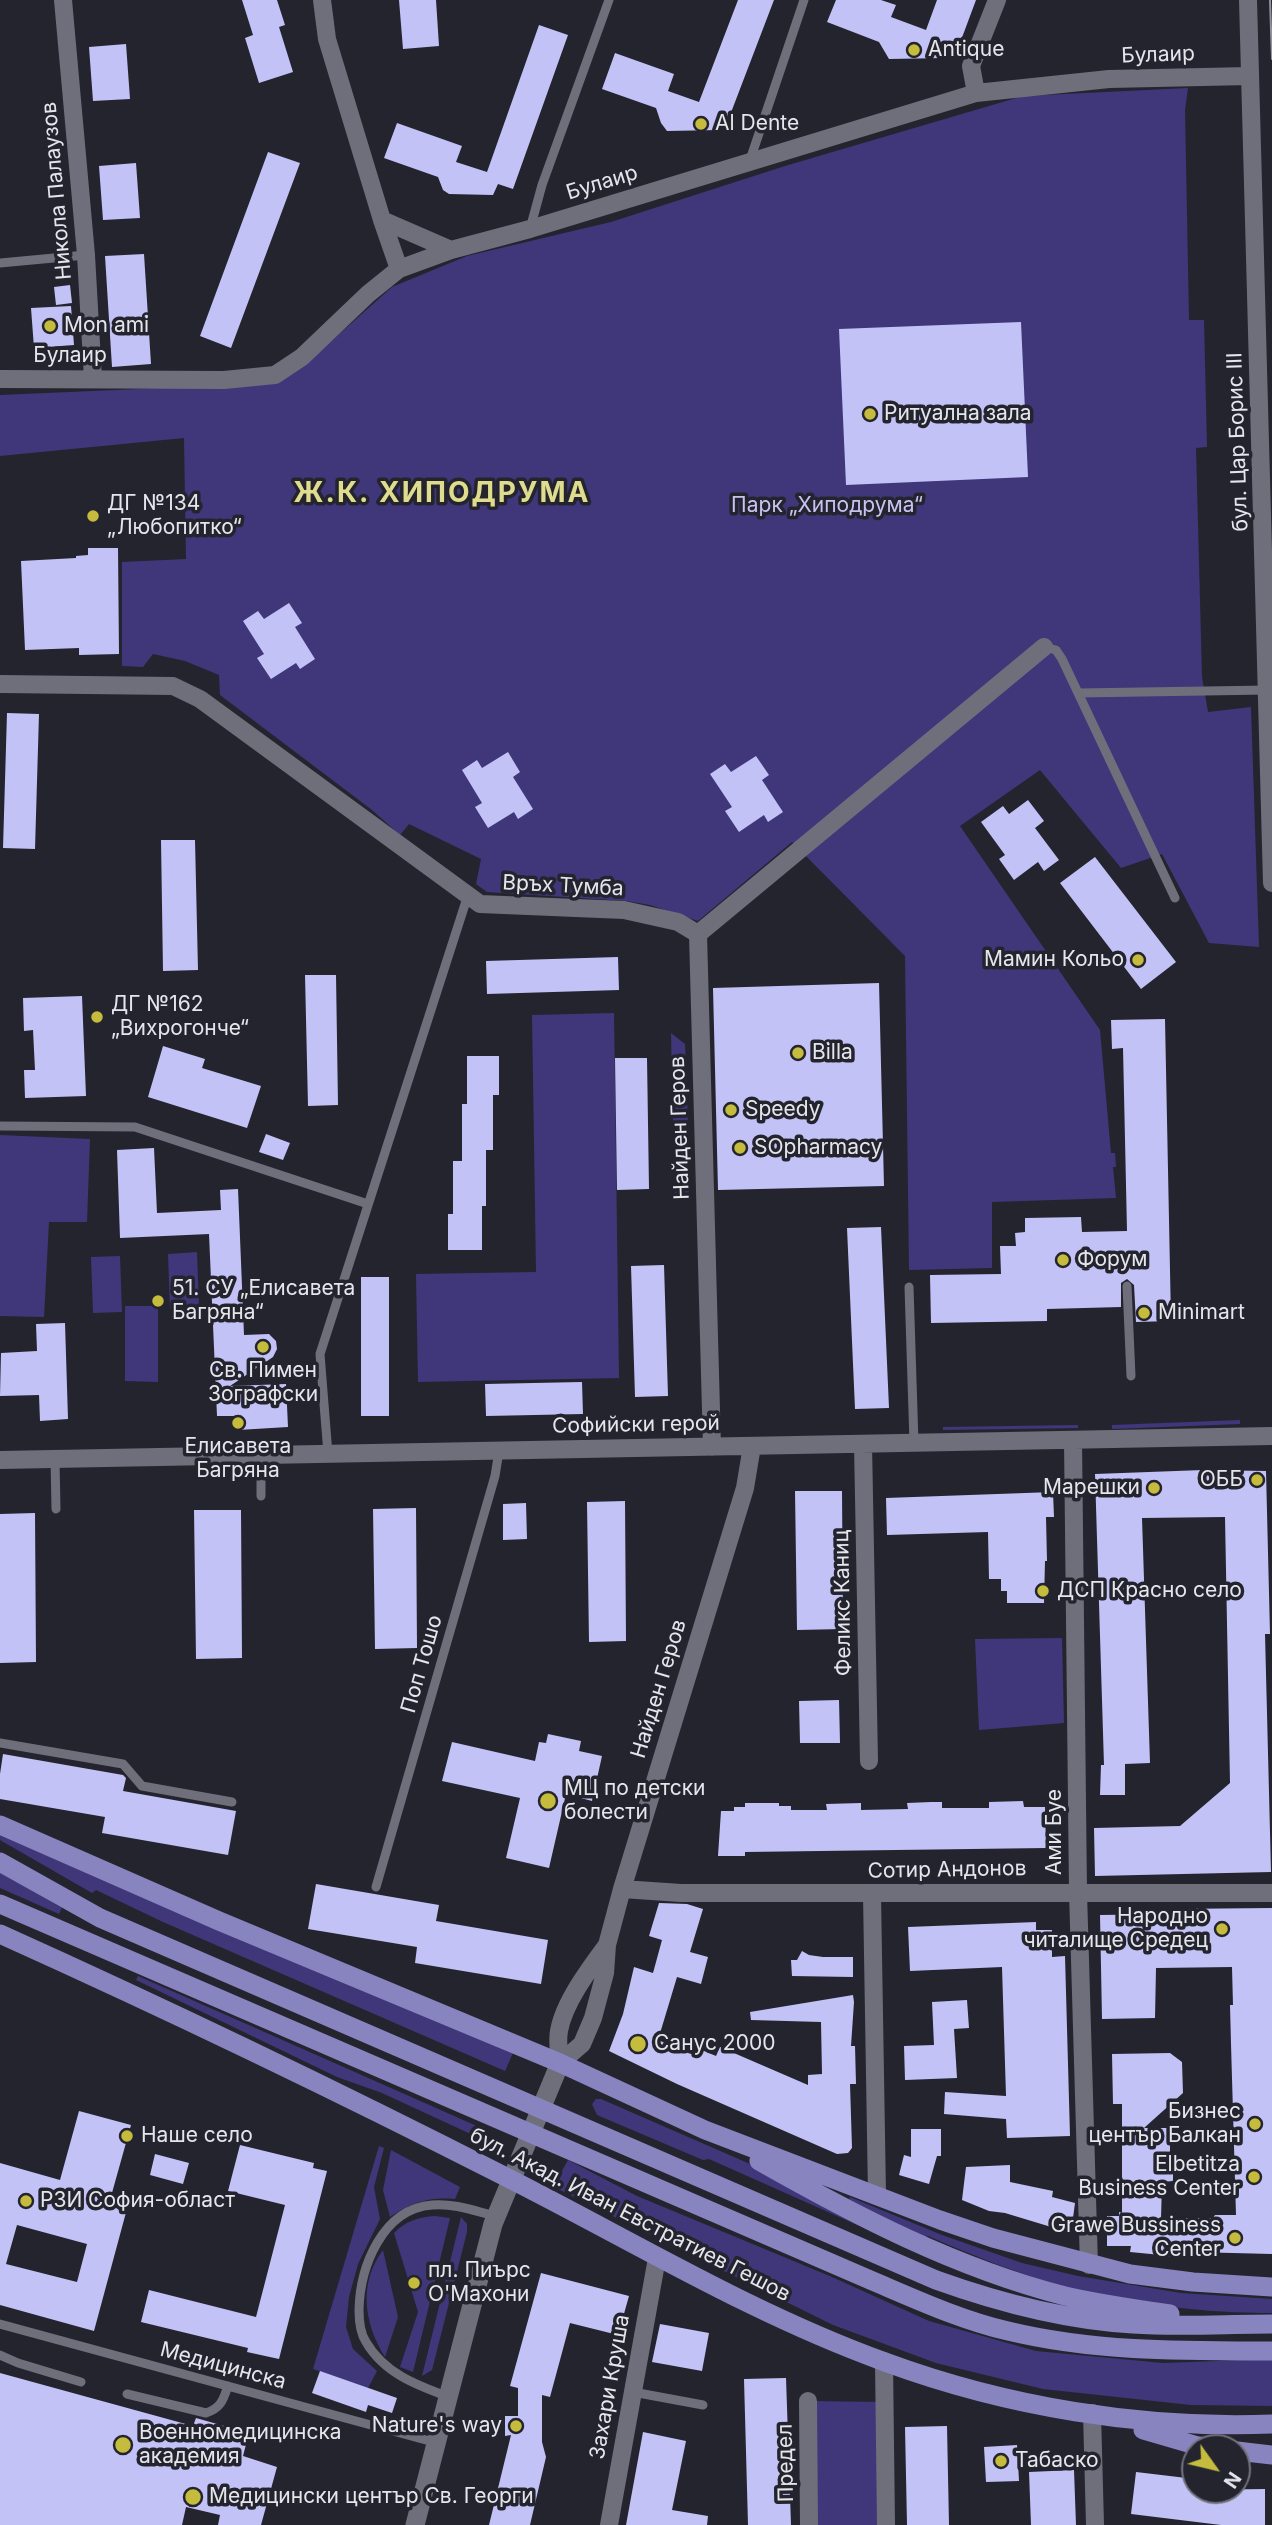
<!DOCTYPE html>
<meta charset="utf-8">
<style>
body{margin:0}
#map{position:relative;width:1272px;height:2525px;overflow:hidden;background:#24242f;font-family:Inter,sans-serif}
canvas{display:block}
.north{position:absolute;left:1181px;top:2434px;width:70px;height:70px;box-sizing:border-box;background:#24242f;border:2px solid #71717b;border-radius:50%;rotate:124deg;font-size:19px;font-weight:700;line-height:28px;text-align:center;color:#e5e5ec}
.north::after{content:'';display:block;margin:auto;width:24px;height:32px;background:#c5bc3d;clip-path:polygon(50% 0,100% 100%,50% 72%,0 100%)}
</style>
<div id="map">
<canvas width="1272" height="2525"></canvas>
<div class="north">N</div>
</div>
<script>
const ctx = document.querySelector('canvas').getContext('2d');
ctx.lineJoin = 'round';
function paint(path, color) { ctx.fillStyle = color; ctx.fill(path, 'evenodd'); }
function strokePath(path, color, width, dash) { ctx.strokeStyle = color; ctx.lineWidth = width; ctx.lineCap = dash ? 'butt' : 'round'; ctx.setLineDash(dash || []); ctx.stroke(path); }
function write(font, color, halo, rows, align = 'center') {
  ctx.font = font + ' Inter,sans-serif'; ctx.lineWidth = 7; ctx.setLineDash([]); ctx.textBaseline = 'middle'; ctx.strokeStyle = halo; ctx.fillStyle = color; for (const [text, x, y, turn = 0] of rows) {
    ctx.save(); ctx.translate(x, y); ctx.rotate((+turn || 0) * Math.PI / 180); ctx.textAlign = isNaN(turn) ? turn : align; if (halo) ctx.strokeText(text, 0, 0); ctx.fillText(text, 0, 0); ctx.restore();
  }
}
paint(new Path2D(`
 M1188,88L1185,110L1189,320H1204L1207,447L1196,448L1202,677L1208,712L1251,707L1259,947L1209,943L1162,854L1121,868L1040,770L960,826L1100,1030L1111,1153H1115L1116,1167H1113L1116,1198L992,1202V1268L909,1270L905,956L792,842L698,921L650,905L627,901L487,892L476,884L481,859L409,824L400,835L372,810L220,695L219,675L185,661L153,654L143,667L122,666V562L186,559L184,438L0,456V395L277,383L307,363L392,287L467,256L611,222L785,166L1023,96Z
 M614,1013L619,1378L418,1382L416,1274L536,1272L532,1015Z
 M671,1033L685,1044L688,1125H673Z
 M673,1130H687V1159H674Z
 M0,1135L90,1139L87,1222H49L44,1317L0,1316Z
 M688,1164L689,1199H675L674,1165Z
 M197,1252L199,1308L170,1309L168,1254Z
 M120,1256L122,1312L93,1313L91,1257Z
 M125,1306H158V1382L125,1381Z
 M1240,1420V1424L1112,1429V1425Z
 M1078,1425V1428L943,1430V1427Z
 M1062,1638L1064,1723L979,1730L975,1639Z
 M0,1834L513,2053L505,2071L163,1922L96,1890L92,1893L0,1840Z
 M0,1872L62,1908L59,1914L0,1888Z
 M138,1976L479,2127L475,2136L382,2093L337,2077L136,1980Z
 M596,2099H601L757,2167L882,2236L709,2159L703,2160L597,2115L592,2104Z
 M379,2146L384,2148L374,2187L380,2219L358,2264L349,2297L346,2327L353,2349L377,2371L368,2388L313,2369Z
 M391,2150L460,2187L455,2199C428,2197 413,2202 390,2217L383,2190Z
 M568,2160L637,2196L832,2277L929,2321L1036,2351L1163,2363L1272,2359V2406L1191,2405L1043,2389L936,2363L833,2325L558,2189L555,2183Z
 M850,2197L942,2235L1022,2263L1078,2276L1181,2293L1272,2299V2313C1207,2313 1133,2305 1069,2288C1021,2275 974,2256 928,2236L923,2238L854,2202L849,2199Z
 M435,2216L450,2218L413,2372L400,2367L418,2312L394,2233C406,2221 418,2217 435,2216Z
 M461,2217L467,2224V2232L432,2370L422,2376Z
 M383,2250L398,2317L385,2357C364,2324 358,2283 383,2250Z
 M808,2401L884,2402L886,2525H809Z`), '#3f377a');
paint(new Path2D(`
 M242,0H277L285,25L279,27L293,72L259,83L245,38L253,35Z
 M399,0H436L439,46L403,49Z
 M738,0H774L727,123L722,122L719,130L667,131L661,123L656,108L602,89L615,53L674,74L668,91L699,102Z
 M836,0H881L896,5L891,17L926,30L937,0H976L957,51L949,49L945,58L889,59L879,42L827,22Z
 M539,25L568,35L513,189L498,184L493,195L449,194L443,190L438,177L384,158L397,123L462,146L456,162L487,172Z
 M126,44L130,99L93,101L89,47Z
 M268,152L300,163L231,348L200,336Z
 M136,163L140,218L103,220L99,166Z
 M144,254L151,364L112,367L105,256Z
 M70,285L72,303L56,305L54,287Z
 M71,306L74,345L34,348L31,308Z
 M1021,322L1028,477L846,485L839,329Z
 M88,548H118L119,654L79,655V648L25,650L21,561L76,558V556L88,555Z
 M289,603L302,623L295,627L315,659L300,669L296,663L271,679L257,658L264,654L243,621L258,611L264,619Z
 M7,713L39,714L35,849L3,848Z
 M508,752L520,772L513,777L533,809L518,819L514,812L488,828L475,807L482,803L462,770L477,760L482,768Z
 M756,756L769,775L762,780L783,812L768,822L764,815L739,832L725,811L732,807L710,774L725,764L731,772Z
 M1028,800L1044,821L1035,828L1059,860L1044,871L1038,862L1014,880L999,859L1005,855L981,822L1003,806L1009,814Z
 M161,840H195L198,970L163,971Z
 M1095,857L1176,962L1141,989L1060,883Z
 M618,957L619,990L487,994L486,961Z
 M305,975H336L338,1105L308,1106Z
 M879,983L884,1186L718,1190L713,988Z
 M82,996L86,1096L25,1098L24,1070H35L33,1030L24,1031L23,998Z
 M1165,1019L1171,1321L1136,1322L1134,1285L1127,1279L1121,1283V1307L1047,1309V1321L931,1323L930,1275L1001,1274L1000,1246H1016L1015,1233L1025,1232V1218L1081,1217L1082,1232L1127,1231L1123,1048L1112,1049L1111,1020Z
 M163,1046L205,1059L202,1068L261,1086L247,1128L148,1097Z
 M467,1056H499V1095H493V1150H486V1206H482V1250H448V1214H453V1161H462V1104H467Z
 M615,1058H647L649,1189L617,1190Z
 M266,1134L290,1143L283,1160L259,1152Z
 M154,1148L157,1213L221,1210L220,1190L238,1189L244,1335L269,1334L276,1341L277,1349L273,1357L230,1386L286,1384L288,1427L238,1430L237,1416H217L209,1234L120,1238L117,1150Z
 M881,1227L889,1408L855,1409L847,1228Z
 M664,1265L668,1396L635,1397L631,1266Z
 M361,1277H389V1416H361Z
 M65,1323L68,1419L40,1421L39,1395L0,1396L1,1353L37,1351L36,1324Z
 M582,1382L583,1414L486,1416L485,1384Z
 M1203,1470L1266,1471L1270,1634H1265L1271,1872L1095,1876L1094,1828L1180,1826L1230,1783L1225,1517L1142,1518L1150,1763L1125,1764V1795H1100L1101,1765H1104L1095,1474Z
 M795,1491H842L843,1629L797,1630Z
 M1053,1492L1054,1517H1046L1047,1561H1045L1044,1603H1007V1591H1001V1579H989L988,1532L887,1535L886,1498Z
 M625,1501L626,1641L589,1642L587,1502Z
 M526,1503L527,1539L503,1540V1504Z
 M416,1508L417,1648L375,1649L373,1509Z
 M194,1510H241L242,1658L196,1659Z
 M35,1513L36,1662L0,1663V1514Z
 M839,1700L840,1743H800L799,1701Z
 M548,1734L581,1741L579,1751L602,1756L592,1801L566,1794L549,1868L506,1858L520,1798L442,1781L452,1742L535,1761L539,1742L546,1743Z
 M3,1754L123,1775L126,1778L123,1791L236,1811L228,1855L102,1833L105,1817L0,1799V1774Z
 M1023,1801L1024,1807H1045L1046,1848L745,1852V1856H718L721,1811H734V1807H745V1803H779V1806H791V1810H827L826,1804L861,1803V1810L908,1809L907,1803L931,1802H942V1808H989V1802Z
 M316,1884L439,1905L436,1921L548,1940L541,1984L415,1963L417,1947L308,1929Z
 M659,1903L687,1904L703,1909L690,1952L708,1957L701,1984L677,1977L658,2040L694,2055L697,2048L716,2056L720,2047L808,2085V2075L822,2074L821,2022L751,2020L750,2012L853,1995L854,2002L851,2046H855L856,2084H850L852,2148L848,2153L837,2154L677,2084L609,2051L623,2014L634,1967L653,1973L662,1940L649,1936Z
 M1272,1908V2254L1193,2252V2257H1161V2255L1130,2252L1131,2246H1107V2216H1119V2212L1122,2213V2104H1113L1112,2054L1170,2053L1182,2062L1183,2093L1144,2128H1170V2157H1173V2181L1162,2182L1161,2219L1213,2218L1215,2215H1236L1231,2044L1230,2005H1233L1232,1967L1156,1968L1155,2018L1102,2019L1100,1915L1172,1914V1909Z
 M1036,1922V1930H1052V1957L1065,1956L1070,2136L1007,2138L1006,2119L944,2114L945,2092L1006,2096L1002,1967L910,1971L908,1927Z
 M802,1951L809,1955L823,1957H853V1977L792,1976L791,1960H797Z
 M967,2000L969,2028L954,2029L957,2078L905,2080L904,2046L934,2045L932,2002Z
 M79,2111L131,2125L110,2200L128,2205L94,2331L0,2305V2163L60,2180ZM17,2225L87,2244L77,2282L6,2264Z
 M911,2129H941V2156H937L929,2184L899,2175L904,2155L911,2157Z
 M240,2145L314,2163L313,2168L327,2171L279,2359L247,2352L248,2348L141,2322L149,2290L256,2317L285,2205L228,2191Z
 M155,2154L189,2163L183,2184L150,2175Z
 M1010,2165V2182L1053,2191L1052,2197L1075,2203L1071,2233L1005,2213L989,2211L962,2200L966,2167Z
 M541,2273L629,2296L618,2335L570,2323L550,2397L542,2395V2442L546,2457L530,2525H489L511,2435L505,2436V2416H518V2388L510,2386Z
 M660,2324L709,2333L702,2371L652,2362Z
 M320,2371L397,2398L392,2413L368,2405L366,2412L312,2393Z
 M0,2373L193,2426L196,2418L249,2433L243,2456L277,2467L261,2525H218L220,2515L186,2507L182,2525H0Z
 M786,2378L791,2525H748L744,2379Z
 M947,2426L949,2525H907L905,2427Z
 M643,2432L686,2441L672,2510L708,2516L707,2525H626Z
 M1017,2445L1019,2481L986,2482L984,2447Z
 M1074,2470L1076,2525H1031L1029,2472Z
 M1136,2472L1195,2479V2490L1265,2489V2525H1221L1131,2514Z`), '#c3c2f7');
strokePath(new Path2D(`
 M750,160L804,0
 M530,229L542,185L609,0
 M0,263L86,255
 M1044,647L1056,650L1062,659L1175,898
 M1079,693L1268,690
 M0,1126L135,1127L368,1204
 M1127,1286L1131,1376
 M909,1287L914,1443
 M328,1454L320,1354L468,895
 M261,1455V1496
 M55,1459L56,1509
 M0,1743L123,1764L142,1786L232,1802
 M376,1887L495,1476L499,1451
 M0,2324L437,2443
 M0,2355L18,2363L81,2382
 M633,2392L703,2405
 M127,2394L206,2413C221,2408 223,2400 228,2386
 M449,2397C416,2385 384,2373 366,2342C360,2333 359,2321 359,2310C360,2267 382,2209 432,2205C454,2203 475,2211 495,2216`), '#6f6f7c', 9);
strokePath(new Path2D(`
 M63,0L86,255L93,379
 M322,0L327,39L382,220L399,269
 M1248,0L1272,883
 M976,93L971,66L997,0
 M382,220L451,250
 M0,379L224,380L275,375L302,357L368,294L399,269L451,250L530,229L976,93L1109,79L1249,76
 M0,684L173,686L200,699L480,904L624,910L678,922L698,934
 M698,934L712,1447
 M698,934L1044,647
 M1073,1440L1078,1892L1089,2265
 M863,1444L869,1761
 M0,1460L1272,1436
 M622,1889L681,1893H1272
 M872,1894L877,2195
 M560,2063L582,2044L593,2018L605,1973L607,1945L622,1889L745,1488L752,1446
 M560,2063C559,2053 557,2041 559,2031C564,2002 590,1968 607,1945
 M884,2361L886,2525
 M808,2401L809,2525
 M1092,2413L1095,2525
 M609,2525L657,2258`), '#6f6f7c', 18);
strokePath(new Path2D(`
 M415,2525L493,2224L560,2063`), '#6f6f7c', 19);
strokePath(new Path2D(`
 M0,1825L219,1921L560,2063L705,2130L940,2220L993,2238L1130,2274L1193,2282L1272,2287
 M0,1862L100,1918L936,2280C1000,2303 1065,2320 1133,2324C1179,2327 1226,2324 1272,2324
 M0,1904L868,2279C913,2298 960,2320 1008,2331C1095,2352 1183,2351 1272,2351
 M0,1934C171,2011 339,2092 506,2177C631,2240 752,2314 885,2362C1007,2407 1142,2429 1272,2424
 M759,2161C856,2216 956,2268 1065,2296C1100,2304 1135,2309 1170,2314
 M1143,2430L1198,2446L1215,2448
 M1237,2451L1272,2455`), '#8884bf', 19);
strokePath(new Path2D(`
 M1270,0L1272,59`), '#93939c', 2);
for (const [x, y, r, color] of [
 [914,50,7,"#c5bc3d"],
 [701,124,7,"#c5bc3d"],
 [50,326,7,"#c5bc3d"],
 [870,414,7,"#c5bc3d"],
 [93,516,7,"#c5bc3d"],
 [1138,960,7,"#c5bc3d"],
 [97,1017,7,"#c5bc3d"],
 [798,1053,7,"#c5bc3d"],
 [731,1110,7,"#c5bc3d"],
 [740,1148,7,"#c5bc3d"],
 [1063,1260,7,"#c5bc3d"],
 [158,1301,7,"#c5bc3d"],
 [1144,1313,7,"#c5bc3d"],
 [263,1347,7,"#c5bc3d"],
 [238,1423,7,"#c5bc3d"],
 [1257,1480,7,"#c5bc3d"],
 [1154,1488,7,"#c5bc3d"],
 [1043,1591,7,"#c5bc3d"],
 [548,1801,9,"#c5bc3d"],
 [1222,1929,7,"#c5bc3d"],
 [638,2044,9,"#c5bc3d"],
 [1255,2124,7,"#c5bc3d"],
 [127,2136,7,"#c5bc3d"],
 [1254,2177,7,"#c5bc3d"],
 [26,2201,7,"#c5bc3d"],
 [1235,2238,7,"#c5bc3d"],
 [414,2283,7,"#c5bc3d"],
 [516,2426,7,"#c5bc3d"],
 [123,2445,9,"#c5bc3d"],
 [1001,2461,7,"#c5bc3d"],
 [193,2497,9,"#c5bc3d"]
]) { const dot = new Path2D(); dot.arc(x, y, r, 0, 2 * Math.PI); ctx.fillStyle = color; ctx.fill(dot); strokePath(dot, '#24242f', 2.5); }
write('21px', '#e5e5ec', '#24242f', [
 ["Antique",928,50],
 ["Al Dente",715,124],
 ["Mon ami",64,326],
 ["Ритуална зала",884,414],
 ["ДГ №134",107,504],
 ["„Любопитко“",107,528],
 ["Мамин Кольо",1124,960,"right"],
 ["ДГ №162",111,1005],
 ["„Вихрогонче“",111,1029],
 ["Billa",812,1053],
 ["Speedy",745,1110],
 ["SOpharmacy",754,1148],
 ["Форум",1077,1260],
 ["51. СУ „Елисавета",172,1289],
 ["Багряна“",172,1313],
 ["Minimart",1158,1313],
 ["Св. Пимен",263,1371,"center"],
 ["Зографски",263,1395,"center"],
 ["Елисавета",238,1447,"center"],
 ["Багряна",238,1471,"center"],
 ["ОББ",1243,1480,"right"],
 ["Марешки",1140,1488,"right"],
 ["ДСП Красно село",1057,1591],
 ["МЦ по детски",564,1789],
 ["болести",564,1813],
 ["Народно",1208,1917,"right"],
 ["читалище Средец",1208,1941,"right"],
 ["Санус 2000",654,2044],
 ["Бизнес",1241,2112,"right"],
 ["център Балкан",1241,2136,"right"],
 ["Наше село",141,2136],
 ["Elbetitza",1240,2165,"right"],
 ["Business Center",1240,2189,"right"],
 ["РЗИ София-област",40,2201],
 ["Grawe Bussiness",1221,2226,"right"],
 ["Center",1221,2250,"right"],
 ["пл. Пиърс",428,2271],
 ["О'Махони",428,2295],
 ["Nature's way",502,2426,"right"],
 ["Военномедицинска",139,2433],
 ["академия",139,2457],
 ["Табаско",1015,2461],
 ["Медицински център Св. Георги",209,2497]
], 'left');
write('21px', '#e5e5ec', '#24242f', [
 ["Булаир",1158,55,-2],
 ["Булаир",602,183,-17],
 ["Никола Палаузов",57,191,-95],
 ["Булаир",70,356],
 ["бул. Цар Борис III",1238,442,-92],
 ["Връх Тумба",563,886,3],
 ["Найден Геров",680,1128,-92],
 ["Софийски герой",636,1425,-1],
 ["Феликс Каниц",843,1603,-91],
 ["Поп Тошо",422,1664,-74],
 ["Найден Геров",659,1689,-73],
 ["Ами Буе",1055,1832,-90],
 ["Сотир Андонов",947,1870,-1],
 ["бул. Акад. Иван Евстратиев Гешов",630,2215,27],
 ["Медицинска",223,2366,15],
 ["Захари Круша",610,2387,-80],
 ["Предел",786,2463,-91]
]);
write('21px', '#c5c4f1', '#24242f', [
 ["Парк „Хиподрума“",827,506]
]);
ctx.letterSpacing = '2px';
write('bold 28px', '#e0dc8d', '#24242f', [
 ["Ж.К. ХИПОДРУМА",442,494]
]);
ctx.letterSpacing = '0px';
</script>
